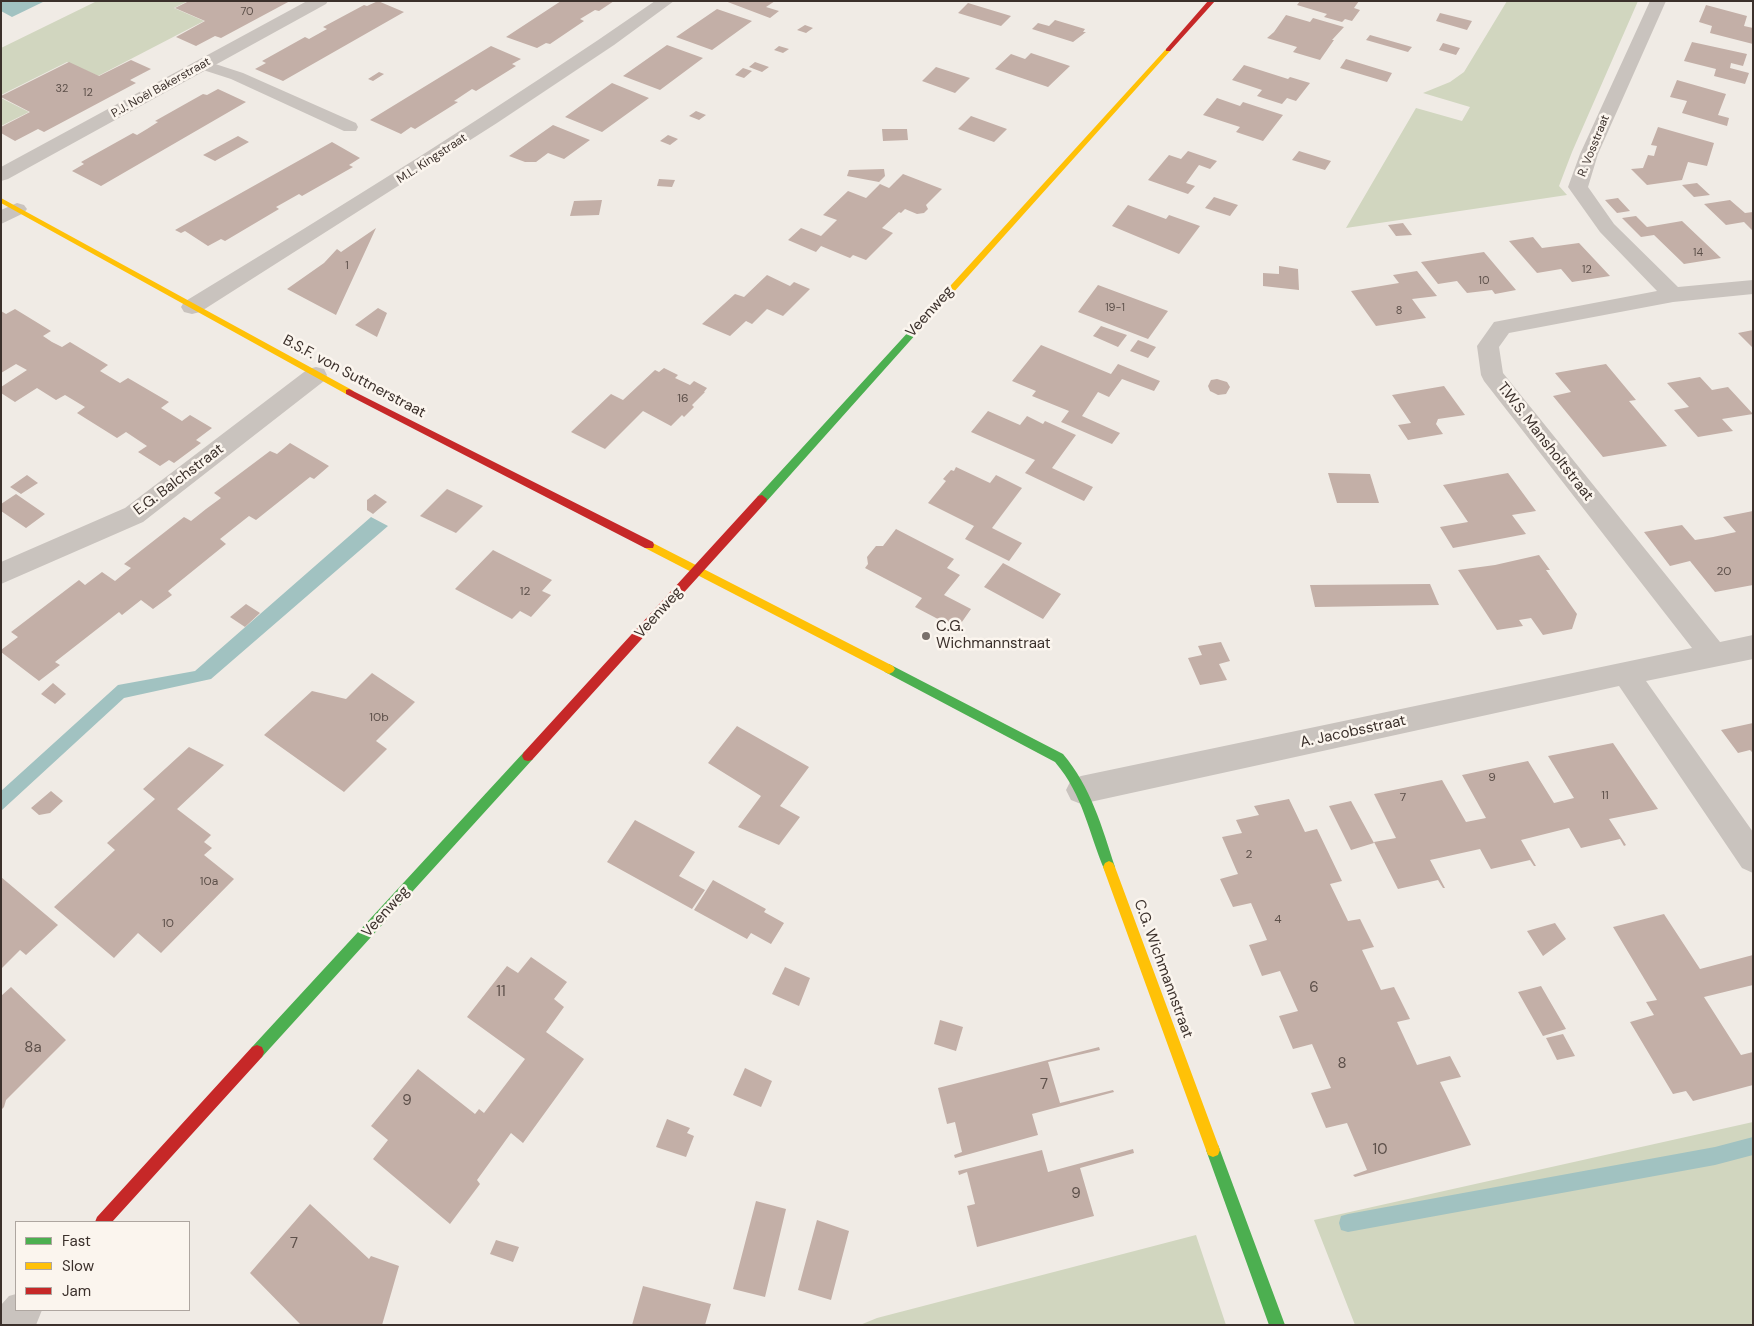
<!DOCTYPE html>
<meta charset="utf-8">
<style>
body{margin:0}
#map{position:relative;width:1754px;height:1326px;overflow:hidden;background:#f0ebe5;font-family:"DM Sans",sans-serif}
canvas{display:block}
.frame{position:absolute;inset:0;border:2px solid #3b302b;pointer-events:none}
.legend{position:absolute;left:15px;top:1221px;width:175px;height:90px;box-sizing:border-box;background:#fbf5ee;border:1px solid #aea6a0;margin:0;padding:6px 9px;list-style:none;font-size:15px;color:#3b302b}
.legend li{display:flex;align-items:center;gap:10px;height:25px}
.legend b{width:25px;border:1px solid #aea6a0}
</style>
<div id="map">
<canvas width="1754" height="1326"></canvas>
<div class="frame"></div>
<ul class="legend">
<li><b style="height:6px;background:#4caf50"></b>Fast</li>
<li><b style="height:6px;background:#ffc107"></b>Slow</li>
<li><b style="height:6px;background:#c62828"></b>Jam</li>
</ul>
</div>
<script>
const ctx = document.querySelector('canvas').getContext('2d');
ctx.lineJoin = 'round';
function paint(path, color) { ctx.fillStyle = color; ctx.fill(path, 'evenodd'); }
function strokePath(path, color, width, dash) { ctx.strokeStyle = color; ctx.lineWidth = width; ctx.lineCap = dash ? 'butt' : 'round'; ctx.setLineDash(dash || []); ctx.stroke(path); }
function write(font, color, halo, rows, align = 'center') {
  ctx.font = font + ' "DM Sans",sans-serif'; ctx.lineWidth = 5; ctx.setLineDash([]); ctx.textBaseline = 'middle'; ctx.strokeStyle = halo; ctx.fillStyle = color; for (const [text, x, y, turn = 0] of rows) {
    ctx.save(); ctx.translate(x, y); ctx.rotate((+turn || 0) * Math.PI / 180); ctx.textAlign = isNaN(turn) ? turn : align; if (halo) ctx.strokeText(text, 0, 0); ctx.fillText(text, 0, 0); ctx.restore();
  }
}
paint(new Path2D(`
 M97,1H188L174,8L204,21L98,76L67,62L1,95V48Z
 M1507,1H1638L1572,152L1559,186L1567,195L1346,228L1416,108L1462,121L1470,107L1423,93L1450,82L1464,72Z
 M1,98L29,112L1,126Z
 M1753,1122V1325H1355L1314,1220Z
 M1196,1235L1226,1325H860L877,1318Z`), '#d1d6bf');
paint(new Path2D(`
 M1,1H45L12,17L1,11Z
 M371,517L388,526L211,679L124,698L1,811V791L118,685L195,671Z`), '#a1c2c1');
paint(new Path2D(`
 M1753,1137V1155L1715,1165L1348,1232L1341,1230L1339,1223L1341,1216L1348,1214L1715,1147Z`), '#a1c2c1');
paint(new Path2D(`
 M189,1H290L221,38L215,36L196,46L176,37L205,21L175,8Z
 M378,1L404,12L283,81L255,69L266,63L262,61L305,37L309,39L327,29L323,27L364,5L367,6Z
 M561,1H614L599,11L595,10L580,19L584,21L550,44L546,43L537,48L506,37Z
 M725,1H775L766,7L779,11L770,18Z
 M1300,1H1359L1354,8L1360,10L1352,21L1345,19L1342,22L1324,17L1327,14L1297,5Z
 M968,3L1011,16L1001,26L958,13Z
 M1706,5L1747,16L1744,26L1753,28V44L1710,33L1712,26L1699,22Z
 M717,9L752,21L712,50L676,37Z
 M1440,13L1472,21L1467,30L1436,21Z
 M1286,15L1310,22L1313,18L1344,27L1332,40H1334L1320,60L1293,52L1297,47L1267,38L1274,32Z
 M1055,20L1085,29L1083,32H1086L1073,42L1032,29L1038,23L1049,26Z
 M805,25L813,28L806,33L797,30Z
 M1370,35L1412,47L1408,52L1366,40Z
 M1692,42L1747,54L1743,66L1731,63L1730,68L1749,73L1745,84L1714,76L1716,69L1684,61Z
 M1443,43L1460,48L1456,55L1439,50Z
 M667,45L703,58L660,90L623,76Z
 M491,46L521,59L512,64L516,66L476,91L472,89L454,101L458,102L415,129L411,127L401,134L370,120Z
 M779,46L789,49L783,53L774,50Z
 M1031,53L1070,66L1048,87L995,69L1011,54L1025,59Z
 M1346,59L1392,73L1387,82L1340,68Z
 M131,60L151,69L130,80L136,83L44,132L38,129L15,141L1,133V127L30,112L1,97V96L69,62L99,76Z
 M755,62L769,67L762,72L749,67Z
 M1244,65L1288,79L1290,77L1310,83L1296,101L1287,98L1282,104L1257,96L1262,90L1232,80Z
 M936,67L970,78L955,93L922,81Z
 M743,68L752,71L744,78L735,75Z
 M379,72L384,74L373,81L368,79Z
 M1677,80L1726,94L1718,115L1729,118L1727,126L1682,113L1687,101L1670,97Z
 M612,83L649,98L602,132L565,117Z
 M218,89L246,102L101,186L72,171L84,164L81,162L133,133L137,135L147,129L158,122L155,121L203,94L207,95Z
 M1217,98L1240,106L1243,102L1283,115L1263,141L1236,132L1240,127L1203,115Z
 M696,111L706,115L699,120L689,116Z
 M971,116L1007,129L994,142L958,129Z
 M553,125L590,140L564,159L548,153L536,162H525L509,156Z
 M1658,127L1714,143L1707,166L1688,162L1682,180L1647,185L1631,169L1643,168L1648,155L1654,156L1657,146L1651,145Z
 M882,129H907L908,140L883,141Z
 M668,135L678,139L670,145L660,141Z
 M238,136L249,142L215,161L203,155Z
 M332,142L360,158L349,165L353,167L302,196L299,194L276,207L279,209L225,241L221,239L208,246L185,231L181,233L175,230Z
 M1188,151L1217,161L1210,169L1199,165L1186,183L1195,186L1188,194L1148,180L1169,155L1181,159Z
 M1299,151L1331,161L1325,170L1292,160Z
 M884,169L885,176L879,182L847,176L849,170Z
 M903,174L942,189L926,205L928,209L924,213L917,214L905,209L901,213L899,212L882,228L893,233L866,260L853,255L850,258L821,246L816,252L788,240L801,228L821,236L837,220L823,215L848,191L866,198L880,184L889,188Z
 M659,179L675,180L672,187L657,186Z
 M1697,183L1710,195L1694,197L1682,185Z
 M1214,197L1238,205L1230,216L1205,208Z
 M1618,198L1630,211L1617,213L1605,200Z
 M602,200L599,215L570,216L574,201Z
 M1730,200L1745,213L1753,212V231L1744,222L1726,225L1704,204Z
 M1128,205L1166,219L1169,215L1200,226L1179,254L1112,226Z
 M1636,216L1647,227L1682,221L1721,258L1684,264L1654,235L1641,237L1622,218Z
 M1403,223L1412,235L1396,236L1388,225Z
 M376,228L336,315L287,289L324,263L337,249L341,252Z
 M1533,237L1542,248L1579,243L1610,276L1572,282L1561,269L1537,273L1509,241Z
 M1484,252L1516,290L1495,294L1492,290L1467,293L1457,281L1438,284L1421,262Z
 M1279,266L1298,269L1299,290L1263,286V273L1279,274Z
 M1417,271L1437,296L1412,299L1426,318L1376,326L1351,291L1399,283L1393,275Z
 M767,275L790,286L794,282L810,289L783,316L767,309L752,324L746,321L730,336L702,324L735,294L744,297Z
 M1098,285L1168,311L1148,339L1078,312Z
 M378,308L387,313L377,337L355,325Z
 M15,309L51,331L43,336L52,342L62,347L70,342L108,365L100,371L120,383L128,378L169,402L161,408L182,421L190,415L212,428L196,440L201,443L174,463L169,460L160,466L138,452L147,446L126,432L117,438L77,413L85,407L65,395L56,400L37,388L15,402L1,393V387L27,370L16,364L1,373V311L6,314Z
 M1101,326L1127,335L1118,347L1093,336Z
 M1753,330V348L1738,333Z
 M1138,340L1156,347L1148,358L1130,351Z
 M1041,345L1111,374L1118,364L1160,381L1154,391L1122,379L1109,397L1098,392L1082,416L1120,433L1112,444L1061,422L1069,411L1032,396L1036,391L1012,381Z
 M1606,364L1636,400L1629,401L1667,446L1603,457L1553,396L1571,392L1555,373Z
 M664,368L678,375L675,378L690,385L694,381L707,388L704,392H705L692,405L694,407L684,417L682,415L671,426L643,411L605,449L571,432L611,394L623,400L655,370L659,372Z
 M1700,377L1712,390L1728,387L1753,414L1722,419L1733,431L1698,437L1674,410L1689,407L1667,383Z
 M1217,379L1227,382L1230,387L1226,394L1218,395L1210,391L1208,386L1211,380Z
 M1444,386L1465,415L1438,419L1436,424L1443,434L1408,440L1398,425L1411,423L1392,395Z
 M988,411L1020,425L1027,416L1043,424L1045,421L1076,435L1052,468L1093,487L1084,501L1025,473L1035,460L971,432Z
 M290,443L329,466L314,479L310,477L256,520L249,516L220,539L226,544L168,591L172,595L153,609L141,600L122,615L119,612L55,662L60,665L39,681L1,652V650L18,637L11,632L79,580L85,585L102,572L115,581L131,568L124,564L184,517L191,521L206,509L221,498L214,493L270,451L277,454Z
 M956,467L990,483L996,475L1022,488L992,528L1022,543L1009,561L965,539L974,526L928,503L946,481L943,479L951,470L954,471Z
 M1328,473L1370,474L1379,503H1337Z
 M1508,473L1536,511L1512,515L1526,534L1453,548L1440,527L1468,522L1443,485Z
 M27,475L38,483L21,494L10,487Z
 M447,489L483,506L456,533L420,516Z
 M16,494L45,514L26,528L1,511V504Z
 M375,494L387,502L373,514L367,510V500Z
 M1753,511V585L1715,592L1690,561L1670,566L1644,532L1682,525L1695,540L1713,537L1736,532L1723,517Z
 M896,529L954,559L947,568L960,575L944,595L971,609L957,629L915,607L922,598L865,568L868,564L867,557L876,546H883Z
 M493,550L552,580L542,591L551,595L531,617L520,611L512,619L455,589Z
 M1539,555L1550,570H1546L1577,614L1572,629L1543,635L1531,618L1519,620L1523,626L1497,630L1458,570L1495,565Z
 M1003,563L1061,594L1043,619L984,587Z
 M1430,584L1439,605L1315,607L1310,585Z
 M246,604L260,613L245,627L230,617Z
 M1221,642L1230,661L1219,664L1227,680L1200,685L1188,658L1202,655L1198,646Z
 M372,673L415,702L376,741L387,749L344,792L264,735L312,691L346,699Z
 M53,683L66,694L55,704L41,694Z
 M1753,723V753L1750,750L1738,753L1721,730Z
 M737,726L809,767L780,806L800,817L779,845L738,827L761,796L708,763Z
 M1613,743L1658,809L1609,819L1626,845L1624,846L1620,839L1581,848L1569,828L1521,840L1536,866H1534L1530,860L1491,869L1480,849L1430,860L1445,888H1443L1438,880L1398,889L1374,842L1396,838L1374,794L1442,780L1466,822L1486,818L1462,775L1528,761L1554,803L1574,798L1548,756Z
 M189,747L224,765L177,809L211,835L204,842L212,848L204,855L234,879L161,953L138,933L114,958L54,907L115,850L107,843L155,799L143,789Z
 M51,791L63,801L50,813L39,815L31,808Z
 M1289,799L1305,832L1317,829L1342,881L1330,884L1348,921L1360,919L1374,947L1362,950L1381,990L1394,987L1410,1019L1397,1022L1417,1065L1450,1056L1461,1077L1440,1082L1471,1145L1355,1177L1353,1175L1367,1170L1347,1123L1326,1128L1311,1093L1331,1088L1312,1044L1293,1049L1279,1016L1298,1011L1280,971L1262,976L1249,945L1267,940L1251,903L1233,907L1220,879L1238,874L1222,837L1242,833L1236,820L1259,815L1254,806Z
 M1351,801L1374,843L1351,850L1329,806Z
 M635,820L695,852L679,876L705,890L692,909L607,862Z
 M1,877L58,925L26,955L20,950L1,969Z
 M713,880L766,909L764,912L784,923L771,944L751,933L747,939L694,910Z
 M1664,914L1700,969L1753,955V985L1704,997L1741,1055L1753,1052V1085L1693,1101L1686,1091L1673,1094L1630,1022L1654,1015L1646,1002L1657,1000L1613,927Z
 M1555,923L1566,939L1543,956L1527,931Z
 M531,957L567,982L554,999L564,1007L546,1032L584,1059L523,1143L511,1133L477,1180L480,1184L450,1224L373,1159L388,1140L371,1126L418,1069L475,1114L479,1109L484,1113L525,1059L467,1017L507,966L518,973Z
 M785,967L810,978L799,1006L772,994Z
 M1541,986L1566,1029L1543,1036L1518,992Z
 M11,987L66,1040L6,1100L4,1107L1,1110V996Z
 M940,1020L963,1027L956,1051L934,1044Z
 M1563,1034L1575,1056L1557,1060L1546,1038Z
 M1099,1047L1100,1050L1048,1062L1060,1103L1113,1090L1114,1092L1032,1114L1038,1135L955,1158L954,1155L962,1152L955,1122L947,1124L938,1088Z
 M745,1068L772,1081L761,1107L733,1095Z
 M667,1119L690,1128L687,1133L694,1136L686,1157L656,1147Z
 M1133,1149L1134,1153L1080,1168L1094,1216L977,1247L967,1206L975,1204L967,1172L959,1175L958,1171L1042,1150L1048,1172Z
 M756,1201L786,1209L765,1297L733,1289Z
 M310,1204L369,1259L371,1256L399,1266L382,1325H301L250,1273Z
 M817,1220L849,1231L831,1300L798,1290Z
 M496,1240L519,1247L513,1262L490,1254Z
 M643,1286L711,1304L705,1325H632Z`), '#c3afa7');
paint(new Path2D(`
 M203,60L243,73L356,123L358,127L356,131H344L231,79L197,68L195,65L197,62Z`), '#c9c3be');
paint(new Path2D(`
 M307,1H328L326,4L8,179L1,181V167Z
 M655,1H674L614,45L497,123L200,312L192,314L184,312L181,307L184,302C344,205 502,107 655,1Z
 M1650,1H1666L1598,154L1588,187L1614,224L1678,287L1753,280V294L1673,302L1509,333L1499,347L1503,373L1720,642L1753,635V659L1646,681L1753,832V873L1742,868L1619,686L1081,804L1071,800L1066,790L1071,780L1081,776L1692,648L1484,381L1481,375L1477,346L1494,322L1657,291L1600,232L1568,187L1580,154Z
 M17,203L24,205L27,209L24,213L1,224V210Z
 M316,367L324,369L327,375L324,381L143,522L1,584V562L125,508L308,369Z
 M16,1294V1310H42L36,1325H1V1305L9,1296Z`), '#c9c3be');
paint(new Path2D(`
 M914,328L917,329V333L766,502H758L757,499L758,496L911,329Z
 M889,664L1063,754C1091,787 1102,827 1115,867L1113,871L1109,873L1105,871C1088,832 1084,796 1055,762L885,672L883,669L885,666Z
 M528,751L532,752L534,756L532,760L262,1057L257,1059L252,1057L250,1052L252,1047L524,752Z
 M1213,1143L1218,1145L1220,1150L1285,1325H1269L1206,1150L1208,1145Z`), '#4caf50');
paint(new Path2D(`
 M1166,49L1171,50L917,333H911V329Z
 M1,198L352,390L354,392L352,394H346L1,203Z
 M649,541L893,666L895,669L893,672L889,674L885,672L645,548L644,545L645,542Z
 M1109,861L1113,863L1115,867L1220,1150L1218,1155L1213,1157L1208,1155L1206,1150L1103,867L1105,863Z`), '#ffc107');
paint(new Path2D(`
 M1208,1H1215L1170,51H1166V49Z
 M349,389L653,542L654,545L653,548H645L346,394V390Z
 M762,495L767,499L766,502L532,760L528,761L524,760L522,756L524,752L758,496Z
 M257,1045L262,1047L264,1052L262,1057L112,1222H95L97,1217L252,1047Z`), '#c62828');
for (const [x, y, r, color] of [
 [926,636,5,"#7a716c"]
]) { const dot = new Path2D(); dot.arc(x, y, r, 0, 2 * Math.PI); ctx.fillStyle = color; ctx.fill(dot); strokePath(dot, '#fbf5ee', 2); }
write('11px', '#5d504a', null, [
 ["70",247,12],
 ["32",62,89],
 ["12",88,93],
 ["14",1698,253],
 ["1",347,266],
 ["12",1587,270],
 ["10",1484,281],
 ["19-1",1115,308],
 ["8",1399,311]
]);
write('12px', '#3b302b', '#fbf5ee', [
 ["P.J. Noël Bakerstraat",161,88,-29],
 ["R. Vosstraat",1594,146,-68],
 ["M.L. Kingstraat",432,159,-33]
]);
write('12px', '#5d504a', null, [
 ["16",683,399],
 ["20",1724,572],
 ["12",525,592],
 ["10b",379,718],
 ["9",1492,778],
 ["11",1605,796],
 ["7",1403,798],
 ["2",1249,855],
 ["10a",209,882],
 ["4",1278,920],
 ["10",168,924]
]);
write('15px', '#3b302b', '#fbf5ee', [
 ["Veenweg",930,312,-48],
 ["B.S.F. von Suttnerstraat",354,377,28],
 ["T.W.S. Mansholtstraat",1545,442,52],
 ["E.G. Balchstraat",179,480,-37],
 ["Veenweg",659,613,-48],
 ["A. Jacobsstraat",1353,732,-12],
 ["Veenweg",386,912,-48],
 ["C.G. Wichmannstraat",1163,969,70]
]);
write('15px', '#3b302b', '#fbf5ee', [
 ["C.G.",936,627],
 ["Wichmannstraat",936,644]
], 'left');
write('15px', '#5d504a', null, [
 ["6",1314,988],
 ["11",501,992],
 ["8a",33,1048],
 ["8",1342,1064],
 ["7",1044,1085],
 ["9",407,1101],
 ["10",1380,1150],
 ["9",1076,1194],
 ["7",294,1244]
]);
</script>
